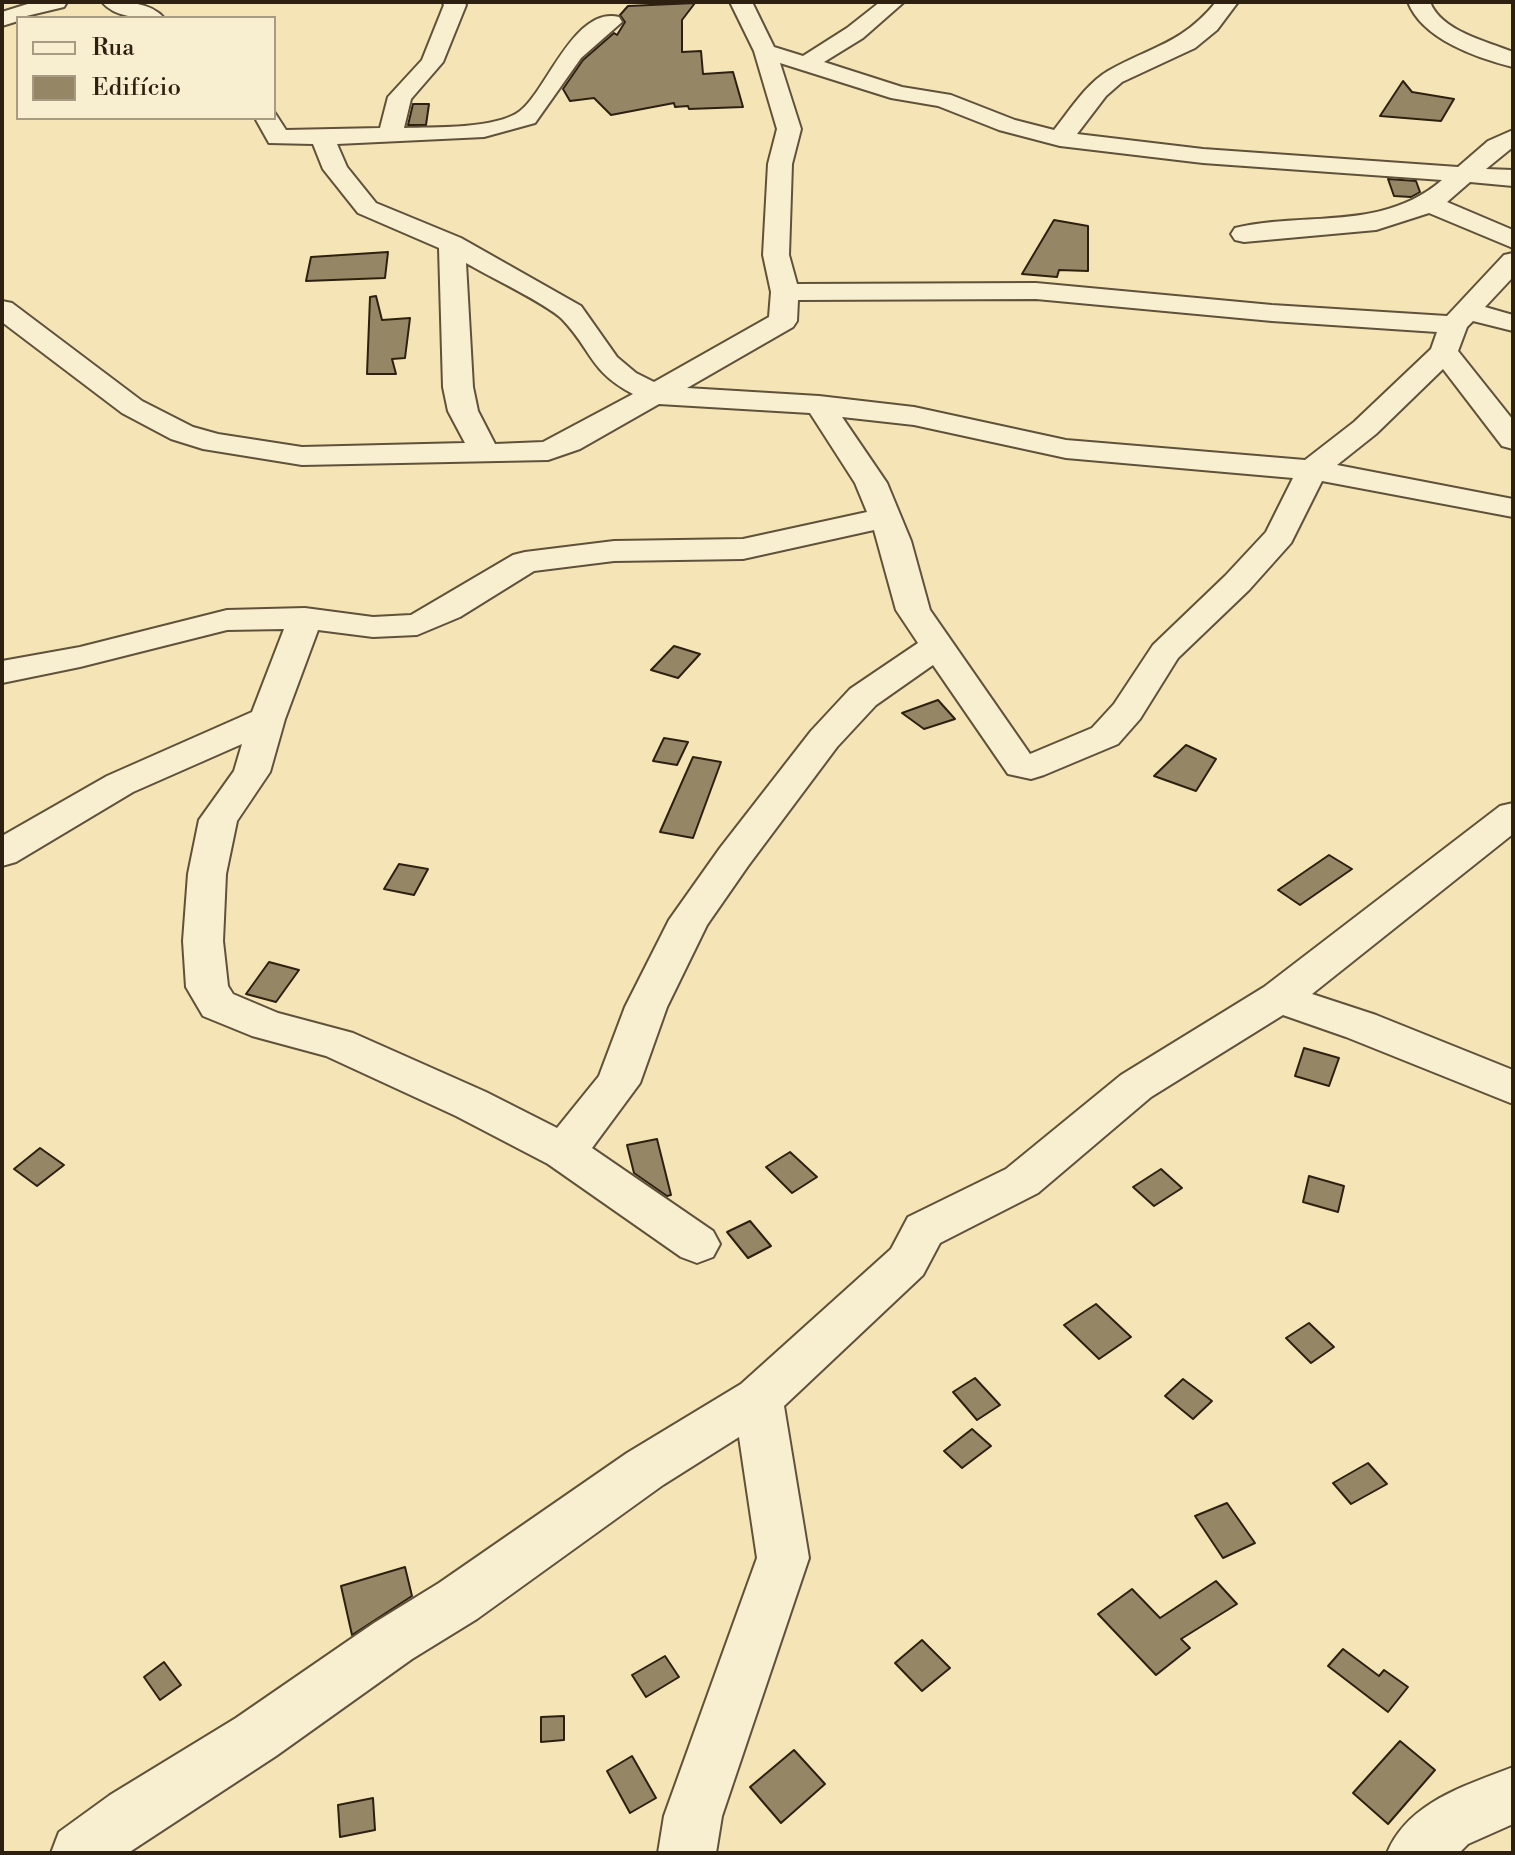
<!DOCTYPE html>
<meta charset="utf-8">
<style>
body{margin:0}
#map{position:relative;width:1515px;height:1855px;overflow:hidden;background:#f5e5b6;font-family:"Libre Bodoni",serif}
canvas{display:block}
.frame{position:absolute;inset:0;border:4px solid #2d2010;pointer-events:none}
.legend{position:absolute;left:16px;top:16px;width:260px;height:104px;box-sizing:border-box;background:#f8eed0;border:2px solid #a79c83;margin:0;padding:10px 14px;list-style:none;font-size:24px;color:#2d2010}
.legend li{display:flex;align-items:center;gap:16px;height:40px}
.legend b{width:40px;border:2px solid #a79c83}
</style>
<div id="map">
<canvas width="1515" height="1855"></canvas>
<div class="frame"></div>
<ul class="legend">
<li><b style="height:10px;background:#f8eed0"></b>Rua</li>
<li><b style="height:22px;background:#958666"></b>Edifício</li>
</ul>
</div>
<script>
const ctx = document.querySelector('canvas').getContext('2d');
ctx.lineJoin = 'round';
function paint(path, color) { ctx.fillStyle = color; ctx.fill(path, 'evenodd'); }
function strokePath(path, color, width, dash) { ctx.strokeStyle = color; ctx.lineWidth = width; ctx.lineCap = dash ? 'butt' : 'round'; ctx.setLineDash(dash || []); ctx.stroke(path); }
const building = new Path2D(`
 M695,3L682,20V52L701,51L703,74L733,72L743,107L689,109L688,106L675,107L674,103L611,115L594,98L570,101L563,89L583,60L614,33L617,35L625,22L620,15L628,6Z
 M1403,81L1412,92L1454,99L1441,121L1380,116Z
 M413,104H429L426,125H408Z
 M1388,179L1416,181L1420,192L1411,197L1394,196Z
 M1054,220L1088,226V271L1059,270L1057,277L1022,274Z
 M388,252L385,278L306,281L311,257Z
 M376,296L382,320L410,318L405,358L392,359L396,374H367L370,297Z
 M674,646L700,654L678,678L651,670Z
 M938,700L955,719L924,729L902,713Z
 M664,738L688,742L677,765L653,761Z
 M1186,745L1216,759L1196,791L1154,776Z
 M693,757L721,762L693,838L660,832Z
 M1329,855L1352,869L1300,905L1278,890Z
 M399,864L428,869L414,895L384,889Z
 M269,962L299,970L276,1002L246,994Z
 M1304,1048L1339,1058L1329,1086L1295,1076Z
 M657,1139L671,1195L667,1196L634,1173L627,1145Z
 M40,1148L64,1165L37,1186L14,1169Z
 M790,1152L817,1177L792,1193L766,1167Z
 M1161,1169L1182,1188L1154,1206L1133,1187Z
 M1309,1176L1344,1186L1338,1212L1303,1202Z
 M750,1221L771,1246L748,1258L727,1232Z
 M1096,1304L1131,1337L1099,1359L1064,1325Z
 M1309,1323L1334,1347L1311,1363L1286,1338Z
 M975,1378L1000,1405L977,1420L953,1392Z
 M1183,1379L1212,1401L1193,1419L1165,1396Z
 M972,1429L991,1446L962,1468L944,1451Z
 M1368,1463L1387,1484L1351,1504L1333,1483Z
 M1227,1503L1255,1543L1223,1558L1195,1516Z
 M405,1567L412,1596L352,1635L341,1586Z
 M1216,1581L1237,1604L1181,1639L1190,1648L1156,1675L1098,1614L1132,1589L1160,1618Z
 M922,1640L950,1668L922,1691L895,1663Z
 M1343,1649L1379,1676L1384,1670L1408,1687L1388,1712L1328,1666Z
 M665,1656L679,1677L646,1697L632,1675Z
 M164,1662L181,1685L160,1700L144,1677Z
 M564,1716V1740L541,1742V1717Z
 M1400,1741L1435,1770L1388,1824L1353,1793Z
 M794,1750L825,1784L781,1823L750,1787Z
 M632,1756L656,1798L630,1813L607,1771Z
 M373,1798L375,1830L340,1837L338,1805Z`);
paint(building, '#958666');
strokePath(building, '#2d2010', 2);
const minor = new Path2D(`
 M34,2H67L64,7L18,18V21L2,26V12Z
 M102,2C122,2 150,1 164,18C144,18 116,19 102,2Z
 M442,2H464L466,5L443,62L411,99L404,128C434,127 497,129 520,111C546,92 574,6 619,17L622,22L581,58L535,123L484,137L337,144L347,167L376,203L461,238L581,306L617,357L636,373L654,382L769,317L771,292L763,255L768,164L777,129L754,51L730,2H752L774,47L803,56L847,28L880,2H904L863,38L824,62L902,87L951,95L1015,120L1054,130C1070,110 1086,84 1108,71C1152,46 1182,44 1216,2H1238L1217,30L1195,48L1122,82L1106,96L1077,134L1203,149L1458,167L1488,141L1513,130V147L1486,169L1513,170V186L1470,182L1447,202L1513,230V248L1429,213L1376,230L1244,242L1235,240L1231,234L1235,228C1306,211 1382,232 1442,180L1203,163L1060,146L999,130L938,106L891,98L780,63L801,129L792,164L789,255L797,284L1036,283L1272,305L1447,316L1504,255L1513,253V277L1485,307L1513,315V331L1473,321L1467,327L1458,351L1513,420V449L1502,446L1443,369L1376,434L1337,465L1513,499V517L1322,481L1291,543L1249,590L1178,658L1140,719L1118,744L1044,775L1031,779L1008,774L933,665L876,705L837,747L748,866L707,925L667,1007L640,1083L592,1148L713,1231L720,1244L713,1257L697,1263L681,1257L548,1164L456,1116L326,1056L252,1036L203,1016L186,987L183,941L188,874L199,820L234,771L242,744L133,792L16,862L2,866V836L107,776L252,712L284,629L227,630L80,667L2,683V661L80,647L227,610L305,608L373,617L411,615L513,555L525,552L614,541L743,539L867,512L855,483L810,413L659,404L580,449L548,460L302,465L203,449L171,439L122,413L2,322V301L12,303L142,401L193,427L218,434L302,447L465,443L448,411L443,387L439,248L358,213L323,169L313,144L269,143L255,118H274L275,113L286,130L380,128L388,97L422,60L444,5ZM466,263C488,276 547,304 562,319C592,350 589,371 633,394L543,442L495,444L478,411L473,387ZM1036,299L1272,321L1437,332L1431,349L1354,422L1305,460L1066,440L914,407L819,396L687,388L793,327L797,321L798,300ZM842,417L914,425L1066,458L1293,478L1266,532L1225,576L1153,645L1114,704L1092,728L1030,754L930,610L911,541L887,483ZM874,530L896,610L918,643L850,689L811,731L720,848L669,920L625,1007L599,1076L557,1128L486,1092L353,1033L278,1013L233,994L228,986L223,941L226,874L237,821L270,772L285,719L318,630L373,637L417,635L460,617L534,571L614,561L743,559Z
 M1408,2H1430C1441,31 1486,41 1513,52V67C1477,58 1422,39 1408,2Z
 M1513,803V834L1312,994L1376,1015L1513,1070V1104L1346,1037L1283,1015L1151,1097L1038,1193L940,1243L923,1275L784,1406L809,1558L722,1816L716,1853H658L664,1816L757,1558L739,1437L663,1485L477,1619L412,1659L276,1756L128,1853H51L59,1832L110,1795L236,1718L374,1623L439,1583L627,1453L741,1384L891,1249L908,1217L1006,1169L1121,1075L1264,987L1500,806Z
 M1513,1767V1824L1468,1844L1459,1853H1387C1408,1802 1465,1786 1513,1767Z`);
strokePath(minor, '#5f513a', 4);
paint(minor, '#f8eed0');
</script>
